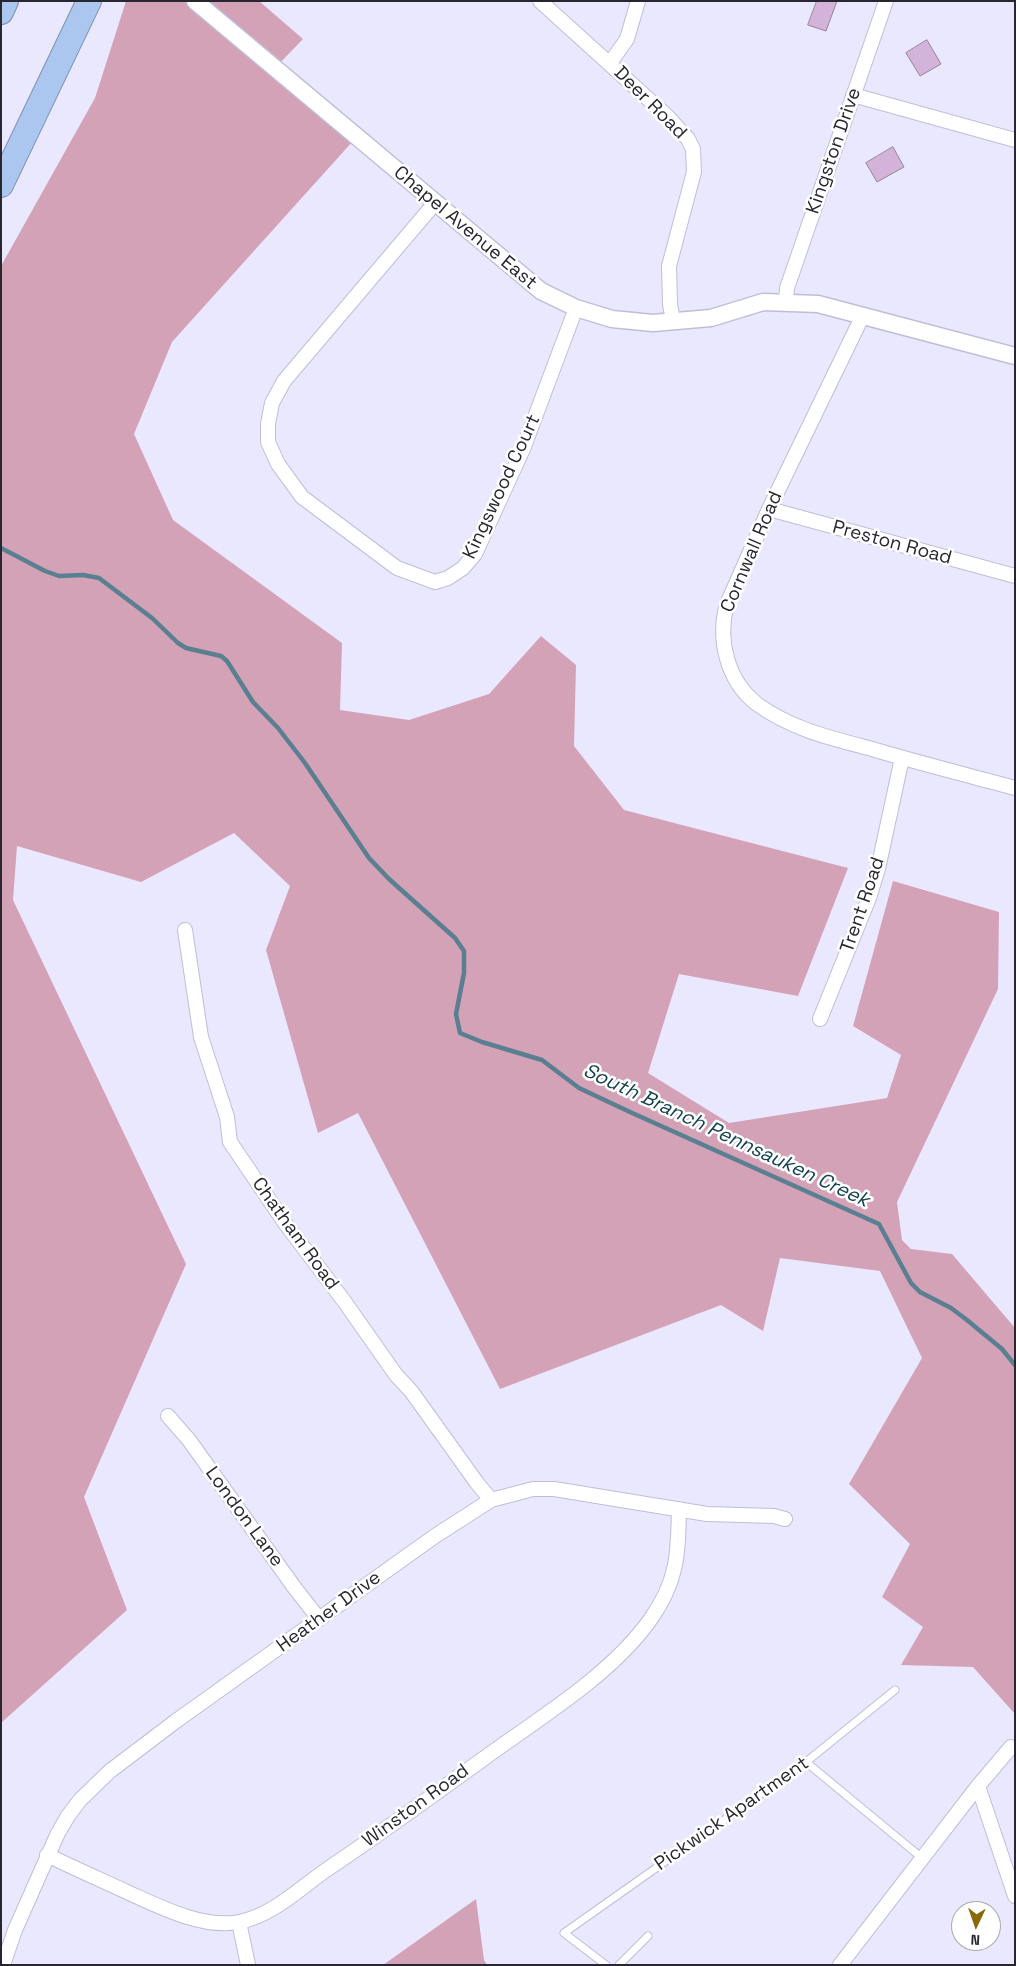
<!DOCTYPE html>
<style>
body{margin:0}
#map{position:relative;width:1016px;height:1966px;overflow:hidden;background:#e9e8ff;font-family:"Space Grotesk",sans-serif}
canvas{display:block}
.frame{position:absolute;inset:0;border:2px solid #282731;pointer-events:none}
.north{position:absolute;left:951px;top:1901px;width:50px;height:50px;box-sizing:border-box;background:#fff;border:1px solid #a9a9ad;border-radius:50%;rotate:183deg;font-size:14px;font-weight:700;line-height:20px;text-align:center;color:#282731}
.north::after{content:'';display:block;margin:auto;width:18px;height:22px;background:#896a08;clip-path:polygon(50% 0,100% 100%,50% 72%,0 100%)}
</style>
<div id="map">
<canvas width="1016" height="1966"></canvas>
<div class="frame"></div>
<div class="north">N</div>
</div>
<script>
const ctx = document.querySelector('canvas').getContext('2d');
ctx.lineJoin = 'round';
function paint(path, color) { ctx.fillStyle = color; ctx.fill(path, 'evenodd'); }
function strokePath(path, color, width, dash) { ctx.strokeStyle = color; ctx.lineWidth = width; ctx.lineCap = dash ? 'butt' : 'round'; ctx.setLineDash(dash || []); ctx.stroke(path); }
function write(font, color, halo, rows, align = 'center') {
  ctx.font = font + ' "Space Grotesk",sans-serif'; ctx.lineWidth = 5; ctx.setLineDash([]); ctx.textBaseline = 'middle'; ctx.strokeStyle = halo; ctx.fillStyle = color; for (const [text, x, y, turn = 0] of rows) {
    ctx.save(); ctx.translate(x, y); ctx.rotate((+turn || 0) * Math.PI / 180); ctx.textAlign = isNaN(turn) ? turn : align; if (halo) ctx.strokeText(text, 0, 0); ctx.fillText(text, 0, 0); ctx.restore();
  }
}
paint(new Path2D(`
 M126,1H259L303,39L276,67L353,141L172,342L134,434L173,520L342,643L340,710L409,720L489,694L541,636L576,665L574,746L624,810L848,868L798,996L679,974L648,1073L729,1123L887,1098L901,1055L853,1026L893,881L999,912L998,989L897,1202L902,1240L911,1249L952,1254L1015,1328V1714L973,1667L901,1665L923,1627L882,1597L910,1544L849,1484L922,1358L880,1271L780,1258L763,1331L721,1305L500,1389L358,1113L318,1133L266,950L290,886L234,833L141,882L17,846L13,900L186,1264L84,1497L127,1610L1,1723V266L95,98Z
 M476,1899L484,1960L487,1965H383Z`), '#d4a2b6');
strokePath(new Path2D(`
 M1,548L45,571L59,576L83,575L99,578L152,618L178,643L186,648L221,656L227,661L253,702L278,728L305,763L369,858L389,879L455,938L464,951V973L456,1014L460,1033L482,1042L542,1060L579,1088L630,1112L879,1224L911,1283L920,1292L951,1308L967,1320L1002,1349L1015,1365`), '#5a7f91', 4.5);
const building = new Path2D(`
 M817,1H837L826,31L808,25Z
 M927,40L941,64L920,76L906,53Z
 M893,147L904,167L877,182L866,163Z`);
paint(building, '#d3b3da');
strokePath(building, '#958399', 1);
const service = new Path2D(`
 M806,1762L922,1858
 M606,1965L564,1933L806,1762L895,1690
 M619,1965L648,1936`);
const minor = new Path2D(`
 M540,1L667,116L688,139L693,149L694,172L669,266L670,304L673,321
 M610,63L627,39L638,1
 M853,95L1015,140
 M435,203L284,381L272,403L268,424V442L278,464L302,497L397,568L435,582L448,578L463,568L475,554L523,449L576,308
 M786,301L787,288L886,1
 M863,315L769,509L727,604C717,639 727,681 757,704C791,729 831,738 872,749C919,763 967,775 1015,788
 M769,509L1015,576
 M185,930L201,1037L227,1117L230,1142L285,1223L344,1301L396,1375L411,1391L477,1483L491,1500
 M820,1019L869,898L878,869L902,758
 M168,1416L189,1440L294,1587L319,1619
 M978,1786L1015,1896
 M47,1855C74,1868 101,1880 127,1892C160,1907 203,1929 239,1922C274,1915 301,1887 329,1868C381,1833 432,1796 483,1759C539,1718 610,1676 650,1620C678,1581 678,1554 679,1509
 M239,1922L248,1965
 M3,1965L15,1930L58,1833L68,1816L80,1800L110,1771L176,1721L435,1536L491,1500L533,1489H554L707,1514L774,1516L785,1519
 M840,1965L978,1786L1011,1747`);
const tertiary = new Path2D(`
 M195,1L541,291L576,308L612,319L653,323L711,318L763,302L818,304L1015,356`);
const motorway = new Path2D(`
 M1,12L6,1
 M1,185L89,1`);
strokePath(service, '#bfbed9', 9);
strokePath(minor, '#bfbed9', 16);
strokePath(tertiary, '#bfbed9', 19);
strokePath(motorway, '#7d8fad', 26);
strokePath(service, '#fff', 7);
strokePath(minor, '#fff', 14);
strokePath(tertiary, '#fff', 16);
strokePath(motorway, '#abc7f0', 24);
write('19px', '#282731', '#fff', [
 ["Deer Road",650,103,45],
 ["Kingston Drive",834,151,-71],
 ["Chapel Avenue East",465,228,40],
 ["Kingswood Court",502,487,-65],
 ["Preston Road",892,543,15],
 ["Cornwall Road",752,552,-67],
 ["Trent Road",863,905,-71],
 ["Chatham Road",295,1234,54],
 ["London Lane",244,1517,54],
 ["Heather Drive",329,1612,-36],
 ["Winston Road",416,1806,-36],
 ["Pickwick Apartment",732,1814,-35]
]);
write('italic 20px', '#144353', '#fff', [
 ["South Branch Pennsauken Creek",726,1136,25]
]);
</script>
